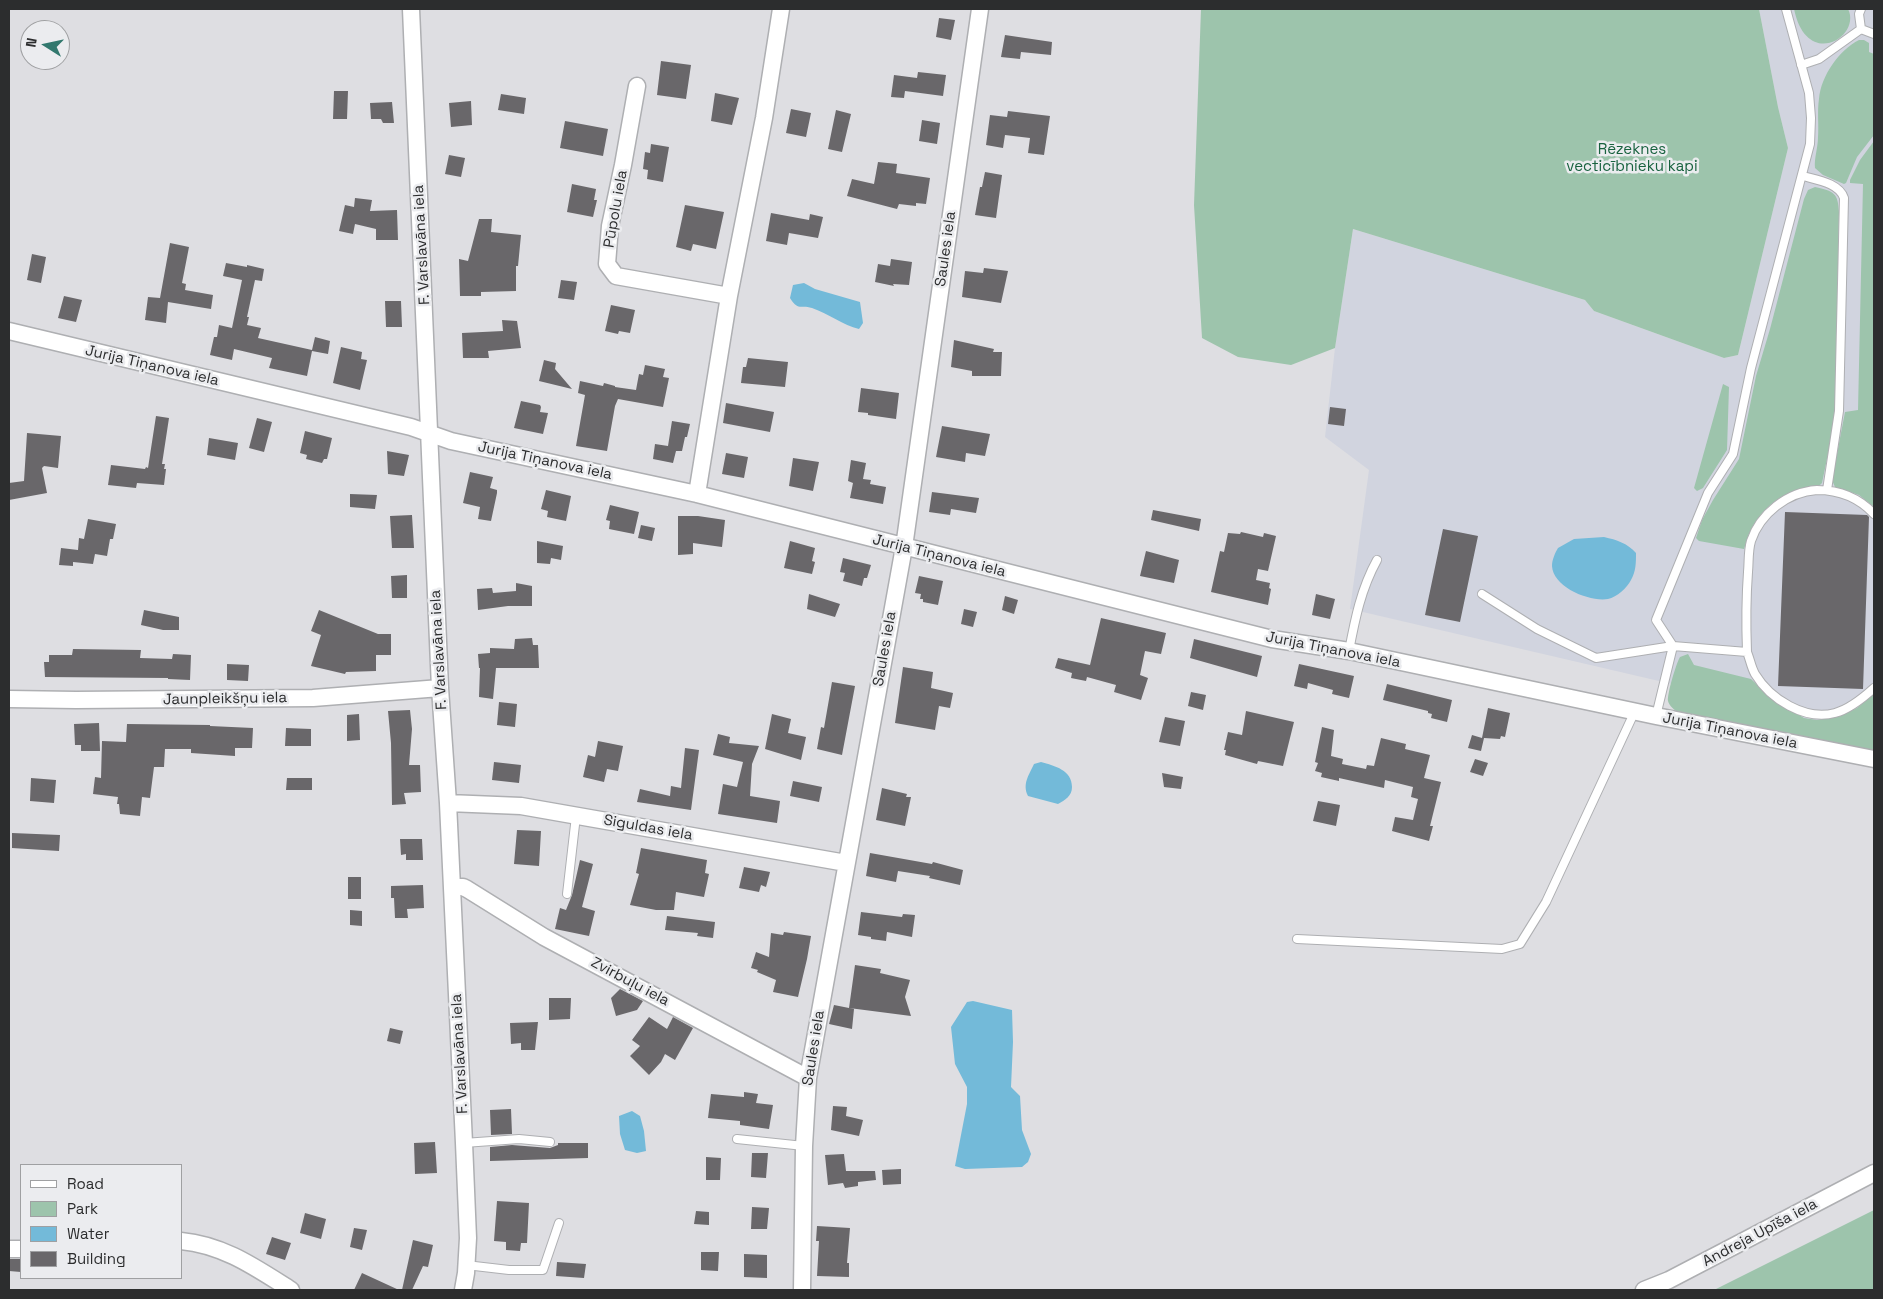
<!DOCTYPE html>
<meta charset="utf-8">
<style>
body{margin:0}
#map{position:relative;width:1883px;height:1299px;overflow:hidden;background:#dedee2;font-family:"Space Grotesk",sans-serif}
canvas{display:block}
.frame{position:absolute;inset:0;border:10px solid #2c2d2e;pointer-events:none}
.legend{position:absolute;left:20px;top:1164px;width:162px;height:115px;box-sizing:border-box;background:#ebecef;border:1px solid #9fa0a2;margin:0;padding:6px 9px;list-style:none;font-size:15px;color:#2c2d2e}
.legend li{display:flex;align-items:center;gap:10px;height:25px}
.legend b{width:25px;border:1px solid #9fa0a2}
.north{position:absolute;left:20px;top:20px;width:50px;height:50px;box-sizing:border-box;background:#ebecef;border:1px solid #9fa0a2;border-radius:50%;rotate:280deg;font-size:14px;font-weight:700;line-height:20px;text-align:center;color:#2c2d2e}
.north::after{content:'';display:block;margin:auto;width:18px;height:22px;background:#32786e;clip-path:polygon(50% 0,100% 100%,50% 72%,0 100%)}
</style>
<div id="map">
<canvas width="1883" height="1299"></canvas>
<div class="frame"></div>
<ul class="legend">
<li><b style="height:6px;background:#fff"></b>Road</li>
<li><b style="height:14px;background:#9dc4ac"></b>Park</li>
<li><b style="height:14px;background:#73bad9"></b>Water</li>
<li><b style="height:14px;background:#69676a"></b>Building</li>
</ul>
<div class="north">N</div>
</div>
<script>
const ctx = document.querySelector('canvas').getContext('2d');
ctx.lineJoin = 'round';
function paint(path, color) { ctx.fillStyle = color; ctx.fill(path, 'evenodd'); }
function strokePath(path, color, width, dash) { ctx.strokeStyle = color; ctx.lineWidth = width; ctx.lineCap = dash ? 'butt' : 'round'; ctx.setLineDash(dash || []); ctx.stroke(path); }
function write(font, color, halo, rows, align = 'center') {
  ctx.font = font + ' "Space Grotesk",sans-serif'; ctx.lineWidth = 5; ctx.setLineDash([]); ctx.textBaseline = 'middle'; ctx.strokeStyle = halo; ctx.fillStyle = color; for (const [text, x, y, turn = 0] of rows) {
    ctx.save(); ctx.translate(x, y); ctx.rotate((+turn || 0) * Math.PI / 180); ctx.textAlign = isNaN(turn) ? turn : align; if (halo) ctx.strokeText(text, 0, 0); ctx.fillText(text, 0, 0); ctx.restore();
  }
}
paint(new Path2D(`
 M1759,9H1874V731L1809,721L1792,712L1350,609L1369,470L1325,437L1335,348L1353,229L1585,300L1594,311L1724,358L1738,355L1788,148L1778,107Z`), '#d1d4df');
paint(new Path2D(`
 M1201,9H1759L1778,107L1788,148L1738,355L1724,358L1594,311L1585,300L1353,229L1335,348L1291,365L1238,357L1202,338L1194,205Z
 M1794,9H1848C1862,36 1807,71 1794,9Z
 M1859,40H1864L1869,43V52L1874,54V135L1857,157L1846,183L1844,184L1823,175L1815,168C1814,158 1818,148 1818,137C1819,125 1817,112 1819,99C1821,76 1839,50 1859,40Z
 M1874,141V507L1859,495L1835,487L1832,480L1845,412L1858,410L1863,184L1850,183V180L1860,160Z
 M1815,187C1834,191 1838,193 1839,212L1835,420L1822,483C1817,489 1808,487 1801,489C1778,494 1758,513 1749,534C1747,538 1746,544 1744,549L1699,541L1696,538L1702,520L1713,500L1739,459L1756,376L1770,329L1804,199L1808,190Z
 M1723,384L1729,387L1727,450L1703,488L1697,491L1694,488Z
 M1688,654L1694,665L1751,679L1768,695L1804,718L1817,720L1840,716L1857,708L1874,694V751L1678,713C1675,710 1669,706 1668,701C1667,694 1676,664 1680,657Z
 M1874,1210V1290H1714Z`), '#9dc4ac');
paint(new Path2D(`
 M804,283L815,289L860,302L863,323L859,329C843,325 829,314 812,308C800,304 799,312 790,298L793,285Z
 M1604,537C1617,540 1627,543 1636,553C1636,563 1636,571 1631,580C1627,588 1617,597 1608,599C1589,602 1553,587 1552,566C1552,560 1555,553 1558,548L1574,539Z
 M1041,762C1055,766 1072,770 1072,787C1072,796 1065,800 1058,804L1028,796C1022,784 1029,775 1034,764Z
 M973,1001L1012,1010L1013,1042L1011,1087L1020,1096L1022,1130L1031,1154L1028,1162L1022,1167L965,1169L955,1166L967,1104V1087L955,1064L951,1027L967,1002Z
 M632,1111L640,1116L644,1131L646,1151L637,1153L625,1150L620,1134L619,1116Z`), '#73bad9');
paint(new Path2D(`
 M939,18L955,20L951,40L936,37Z
 M1005,35L1052,42L1051,55L1021,52L1020,59L1001,57Z
 M661,61L691,65L686,99L657,95Z
 M918,72L946,75L943,96L905,91L904,98L891,97L894,75L917,78Z
 M334,91H348L347,119H333Z
 M715,93L739,98L732,125L711,121Z
 M501,94L526,98L524,114L498,110Z
 M471,101L472,125L451,127L449,103Z
 M392,102L394,123H383L381,119H371L370,103Z
 M791,109L811,113L806,137L786,133Z
 M836,110L851,114L842,152L828,149Z
 M1008,111L1050,116L1044,155L1028,153L1030,138L1005,135L1003,148L986,145L990,115L1007,117Z
 M922,120L940,123L937,144L919,141Z
 M565,121L608,129L603,156L560,148Z
 M651,144L669,147L663,182L647,179L648,170L643,169L645,152L650,153Z
 M449,155L465,158L461,177L445,174Z
 M878,162L897,164L896,173L930,178L926,204L916,203V206L899,204L897,209L847,196L852,179L874,184Z
 M985,172L1002,175L996,218L975,215L980,187H982Z
 M572,184L596,189L594,200H597L593,217L567,212Z
 M355,198L372,200L370,211L397,210L398,240H376V229L355,224L353,234L339,231L345,205L354,207Z
 M685,205L724,212L716,249L693,244L691,251L676,247Z
 M771,213L809,220L810,214L823,217L818,238L789,233L787,245L766,241Z
 M479,219H492L491,232L521,235L518,266H516V291L481,292V296H460L459,259L468,261Z
 M170,243L189,247L182,283L186,284L185,290L213,295L211,309L168,302L166,323L145,320L148,297L160,298Z
 M32,254L46,257L41,283L27,280Z
 M891,259L912,262L909,285L893,284L894,286L875,282L878,264L890,266Z
 M226,263L247,267V265L264,269L262,281L255,280L247,317H249L247,325L261,328L258,338L312,350L315,337L330,341L328,354L312,351L307,376L269,368L272,358L234,349L232,360L210,355L214,337H217L219,325L232,328L242,280L223,276Z
 M984,268L1008,271L1001,303L962,297L965,271L983,273Z
 M561,280L577,282L574,300L558,298Z
 M64,296L82,300L76,322L58,318Z
 M385,301H401L402,327H386Z
 M611,305L635,310L630,333L619,331L618,334L605,331Z
 M502,320L517,321L521,348L488,351L489,358H463L462,333L503,331Z
 M954,340L994,349L993,352H1002L1001,376H972V371L951,367Z
 M341,347L362,352L361,359L367,360L360,390L333,383Z
 M748,358L788,362L785,387L741,383L743,367H746Z
 M544,360L556,363L555,369L572,389L539,381Z
 M645,365L665,369L663,377L669,378L663,407L618,399L615,406L607,451L576,446L585,395L578,393L580,381L603,386L604,383L615,386V387L636,390L639,374L643,375Z
 M861,388L899,393L896,419L868,415V413L858,412Z
 M521,401L540,405L541,407L540,412L548,413L543,434L514,428Z
 M726,403L774,412L770,432L723,423Z
 M1330,407L1346,409L1344,426L1328,424Z
 M156,416L169,418L162,464H165L164,469H166L164,485L137,483L136,488L108,485L111,465L145,469L146,467L148,468Z
 M257,418L272,422L264,452L249,448Z
 M672,421L690,424L687,437H685L682,451H676L673,463L653,459L655,444L668,446Z
 M942,426L990,434L985,456L966,453L965,462L936,457Z
 M305,431L332,438L327,459H324L322,463L306,459L307,455L300,453Z
 M27,433L61,436L58,468L44,466L42,468L47,493L9,500V483L24,481Z
 M209,438L238,443L235,460L207,455Z
 M387,451L409,455L404,476L388,474Z
 M726,453L748,457L744,478L722,474Z
 M793,458L819,462L813,491L789,486Z
 M851,460L866,463L863,479L871,480L870,484L886,487L883,504L850,498L853,483L848,481Z
 M470,472L493,477L490,488L497,490V493L491,521L478,519L480,507L463,503Z
 M546,490L571,496L566,521L547,517L548,511L541,509Z
 M932,492L979,498L976,513L951,509L950,515L929,512Z
 M350,494L377,495L375,509L350,507Z
 M610,505L639,512L634,534L609,529L610,521L606,520Z
 M1153,510L1201,519L1199,531L1151,520Z
 M1785,512L1867,515L1869,517L1863,689L1778,686Z
 M412,515L414,548H392L390,516Z
 M678,516H698L725,520L722,547L693,543V554L678,555Z
 M88,519L116,524L113,539H110L107,556L95,554L93,564L73,562V566L59,565L61,548L78,550L79,538L84,539Z
 M641,525L655,528L652,541L638,538Z
 M1443,529L1478,536L1460,622L1425,615Z
 M1241,532L1263,537L1264,533L1276,536L1268,571L1258,569L1256,580L1270,583L1269,588L1271,589L1268,605L1211,592L1220,551L1224,552L1228,533L1240,534Z
 M537,541L563,546L561,560L551,558L550,564L537,563Z
 M790,541L815,548L812,561L815,562L812,574L784,568Z
 M1146,551L1179,560L1174,583L1140,576Z
 M843,558L871,565L867,578H864L862,586L843,581L845,573L840,572Z
 M407,575V598H392L391,576Z
 M919,576L943,581L938,605L923,602V599H920L921,594L915,593Z
 M516,583L532,586V606H508L478,610L477,589L492,588L493,593L516,591Z
 M809,594L840,604L835,617L807,609Z
 M1316,594L1335,599L1330,619L1312,615Z
 M1005,596L1018,600L1014,614L1002,610Z
 M964,609L977,612L973,627L961,624Z
 M144,610L179,617V630H163L141,625Z
 M319,610L378,634H391V655H376V671L346,672L345,674L311,666L321,635L311,631Z
 M1101,618L1166,633L1161,654L1145,651L1140,675L1148,678L1141,700L1114,692L1116,685L1087,677L1086,681L1071,678L1072,673L1055,668L1058,658L1090,665Z
 M532,638L533,645H538L539,668H496L493,699L479,697L480,668H479L478,654L490,653V648L514,649L515,639Z
 M1194,639L1262,656L1257,677L1190,658Z
 M73,649L141,650L140,658L172,659L173,654L191,655L190,680L168,679V678L45,677L44,662H49V655H72Z
 M227,664L249,665L248,681L227,680Z
 M1299,664L1354,676L1349,698L1332,694L1333,690L1308,683L1307,689L1294,686Z
 M903,667L933,672L931,688L953,693L950,708L939,706L935,730L895,723Z
 M832,682L855,686L842,755L817,749L821,727L824,728Z
 M1387,684L1452,700L1447,722L1431,718L1432,714L1428,713V711L1383,700Z
 M1191,692L1206,695L1203,710L1188,706Z
 M499,702L517,704L515,727L497,725Z
 M1488,708L1510,713L1505,737L1501,736L1500,739L1484,738L1481,751L1468,748L1472,735L1482,738Z
 M410,710L412,729L409,765H420L421,792L404,793L406,804L392,805L391,743L388,711Z
 M1246,711L1294,722L1283,766L1258,761L1257,764L1225,755L1226,750H1224L1228,732L1242,735Z
 M359,714L360,740L347,741V715Z
 M772,714L791,719L788,733L806,737L801,760L765,749Z
 M1165,717L1185,721L1180,746L1159,742Z
 M99,723L100,751H81V745H75L74,724Z
 M127,724L210,725V726L253,728L252,748H235V756L191,753V749H165L164,767H154L150,798L142,797L140,816L120,814L119,804H117L118,797L93,794L95,777L101,778L102,741L126,742Z
 M1322,727L1334,730L1331,756L1343,759L1342,764L1366,769L1367,765L1374,766L1381,738L1406,744L1405,749L1430,755L1424,778L1441,782L1430,826H1433L1429,841L1392,831L1395,817L1413,820L1418,799L1411,797L1413,787L1385,780L1384,788L1339,778V781L1321,777L1322,773L1315,771L1318,763L1315,762Z
 M286,728L311,729V746H285Z
 M718,734L730,737L729,743L759,746L752,764L750,796L780,801L777,823L718,814L723,784L737,787L743,762L713,755Z
 M598,741L623,746L618,771L607,769L604,782L583,777L588,755L595,757Z
 M685,748L699,750L691,810L637,802L640,789L670,796L671,786L681,788Z
 M1475,759L1488,763L1483,776L1470,772Z
 M494,762L521,765L519,783L492,780Z
 M1162,773L1183,777L1181,789L1164,787Z
 M31,778L56,780L54,803L30,801Z
 M287,778H312V790H286Z
 M793,781L822,787L819,802L790,796Z
 M882,788L907,794L906,797H911L905,826L876,820Z
 M1318,801L1340,805L1336,826L1313,821Z
 M517,830L541,831L539,866L514,864Z
 M12,833L60,835L59,851L12,848Z
 M400,839H422L423,860H406V854L401,855Z
 M641,848L707,860L705,873L709,874L704,897L676,892L674,910H656L630,905L639,874L636,873Z
 M870,853L932,864L933,862L963,870L960,885L929,878L930,876L898,871L896,882L866,876Z
 M580,860L593,864L582,907L595,911L589,936L555,929L560,908L566,910L572,895Z
 M744,867L770,872L766,887L761,885L759,892L739,888Z
 M348,877H361V899H348Z
 M423,885L424,908L407,909L408,918H395L394,898H391V886Z
 M350,910L362,911V926L350,925Z
 M861,912L902,917L903,914L915,915L912,937L887,932L886,941L871,939V937L858,935Z
 M667,916L715,922L713,938L697,936L698,933L665,930Z
 M784,932L811,936L807,959L798,997L773,992L776,980L757,972L758,970L751,968L756,952L769,957L771,933L783,935Z
 M855,965L881,969L880,973L910,980L905,997L911,1016L849,1008Z
 M620,989L643,1001L637,1010L616,1016L611,998Z
 M549,998H571L570,1019L549,1020Z
 M834,1005L854,1009L852,1029L829,1024Z
 M649,1017L667,1029L673,1017L693,1028L675,1060L665,1054L661,1062L649,1075L630,1056L640,1046L632,1040Z
 M538,1022L535,1050H521V1043L511,1044L510,1023Z
 M390,1028L403,1031L400,1044L387,1041Z
 M744,1092L758,1094L756,1103L773,1105L769,1129L740,1125V1121L708,1118L711,1094L744,1097Z
 M833,1106L847,1107L846,1116L863,1120L859,1136L831,1130Z
 M511,1109L512,1134L491,1135L490,1110Z
 M435,1142L437,1173L415,1174L414,1143Z
 M558,1143H588V1158L490,1161V1147L512,1145L550,1148L558,1145Z
 M752,1153H768L766,1178L751,1177Z
 M844,1154L846,1171H875L876,1180L858,1182V1186L845,1188L843,1183L828,1185L825,1155Z
 M706,1157L721,1158L720,1180H706Z
 M901,1169V1184L883,1185L882,1170Z
 M497,1201L529,1203L527,1243H521L520,1251L506,1250V1242L494,1241Z
 M752,1207L769,1208L767,1229H751Z
 M696,1211L709,1212V1225L694,1224Z
 M305,1213L326,1219L321,1239L300,1233Z
 M817,1226L850,1228L847,1263H849V1277L817,1276L819,1241H816Z
 M354,1228L367,1230L362,1250L350,1247Z
 M272,1237L291,1243L285,1260L266,1254Z
 M413,1240L433,1245L428,1267L423,1266L412,1290H402Z
 M701,1252H719L718,1271L701,1270Z
 M744,1254L767,1255V1278L744,1277Z
 M9,1259H21V1272L9,1271Z
 M557,1262L586,1264L584,1278L556,1276Z
 M362,1273L399,1290H354Z`), '#69676a');
const service = new Path2D(`
 M1861,9L1859,14L1861,29L1874,34
 M1801,65L1819,59L1861,29
 M1803,176C1817,180 1839,183 1844,198L1839,411L1827,490
 M1482,594L1537,629L1596,658L1673,646L1656,620L1708,493L1733,454L1751,368L1810,144L1811,118L1809,93L1786,9
 M1349,651C1355,619 1361,589 1377,560
 M1747,652C1750,659 1751,667 1755,674C1770,699 1805,721 1835,713C1850,709 1863,698 1874,688
 M1656,716L1673,646L1747,652C1746,625 1746,599 1748,572C1749,562 1748,551 1751,541C1760,514 1787,492 1817,490C1839,490 1859,498 1874,514
 M567,894L576,816
 M1297,939L1502,949L1520,944L1546,902L1635,711
 M737,1139L804,1146
 M464,1143L519,1139L550,1142
 M466,1265L509,1270H543L559,1223`);
const minor = new Path2D(`
 M411,9L440,688L448,803L464,1143L468,1238L466,1273L463,1290
 M637,86L623,165L610,226L607,264L616,276L729,296
 M9,331L411,427L451,441L697,494L1272,639L1349,651L1656,716L1874,759
 M697,494L729,296L764,118L781,9
 M9,699L76,700L313,698L440,688
 M448,803L521,806L846,863
 M452,887H463L467,889L544,937L808,1078
 M181,1241C224,1245 256,1268 291,1290
 M9,1249H21
 M802,1290L804,1146L808,1078L904,547L980,9
 M1644,1290L1669,1280L1874,1173`);
strokePath(service, '#aeafb2', 10);
strokePath(minor, '#aeafb2', 19);
strokePath(service, '#fff', 8);
strokePath(minor, '#fff', 16);
write('15px', '#18623f', '#ebecef', [
 ["Rēzeknes",1632,150],
 ["vecticībnieku kapi",1632,167]
]);
write('15px', '#2c2d2e', '#ebecef', [
 ["Pūpolu iela",616,209,-80],
 ["F. Varslavāna iela",422,245,-93],
 ["Saules iela",946,249,-82],
 ["Jurija Tiņanova iela",152,366,13],
 ["Jurija Tiņanova iela",545,461,12],
 ["Jurija Tiņanova iela",939,556,14],
 ["Saules iela",885,649,-80],
 ["F. Varslavāna iela",439,650,-93],
 ["Jurija Tiņanova iela",1333,650,11],
 ["Jaunpleikšņu iela",225,699,-1],
 ["Jurija Tiņanova iela",1730,731,11],
 ["Siguldas iela",648,828,10],
 ["Zvirbuļu iela",630,982,28],
 ["Saules iela",814,1048,-81],
 ["F. Varslavāna iela",460,1054,-93],
 ["Andreja Upīša iela",1760,1233,-28]
]);
</script>
